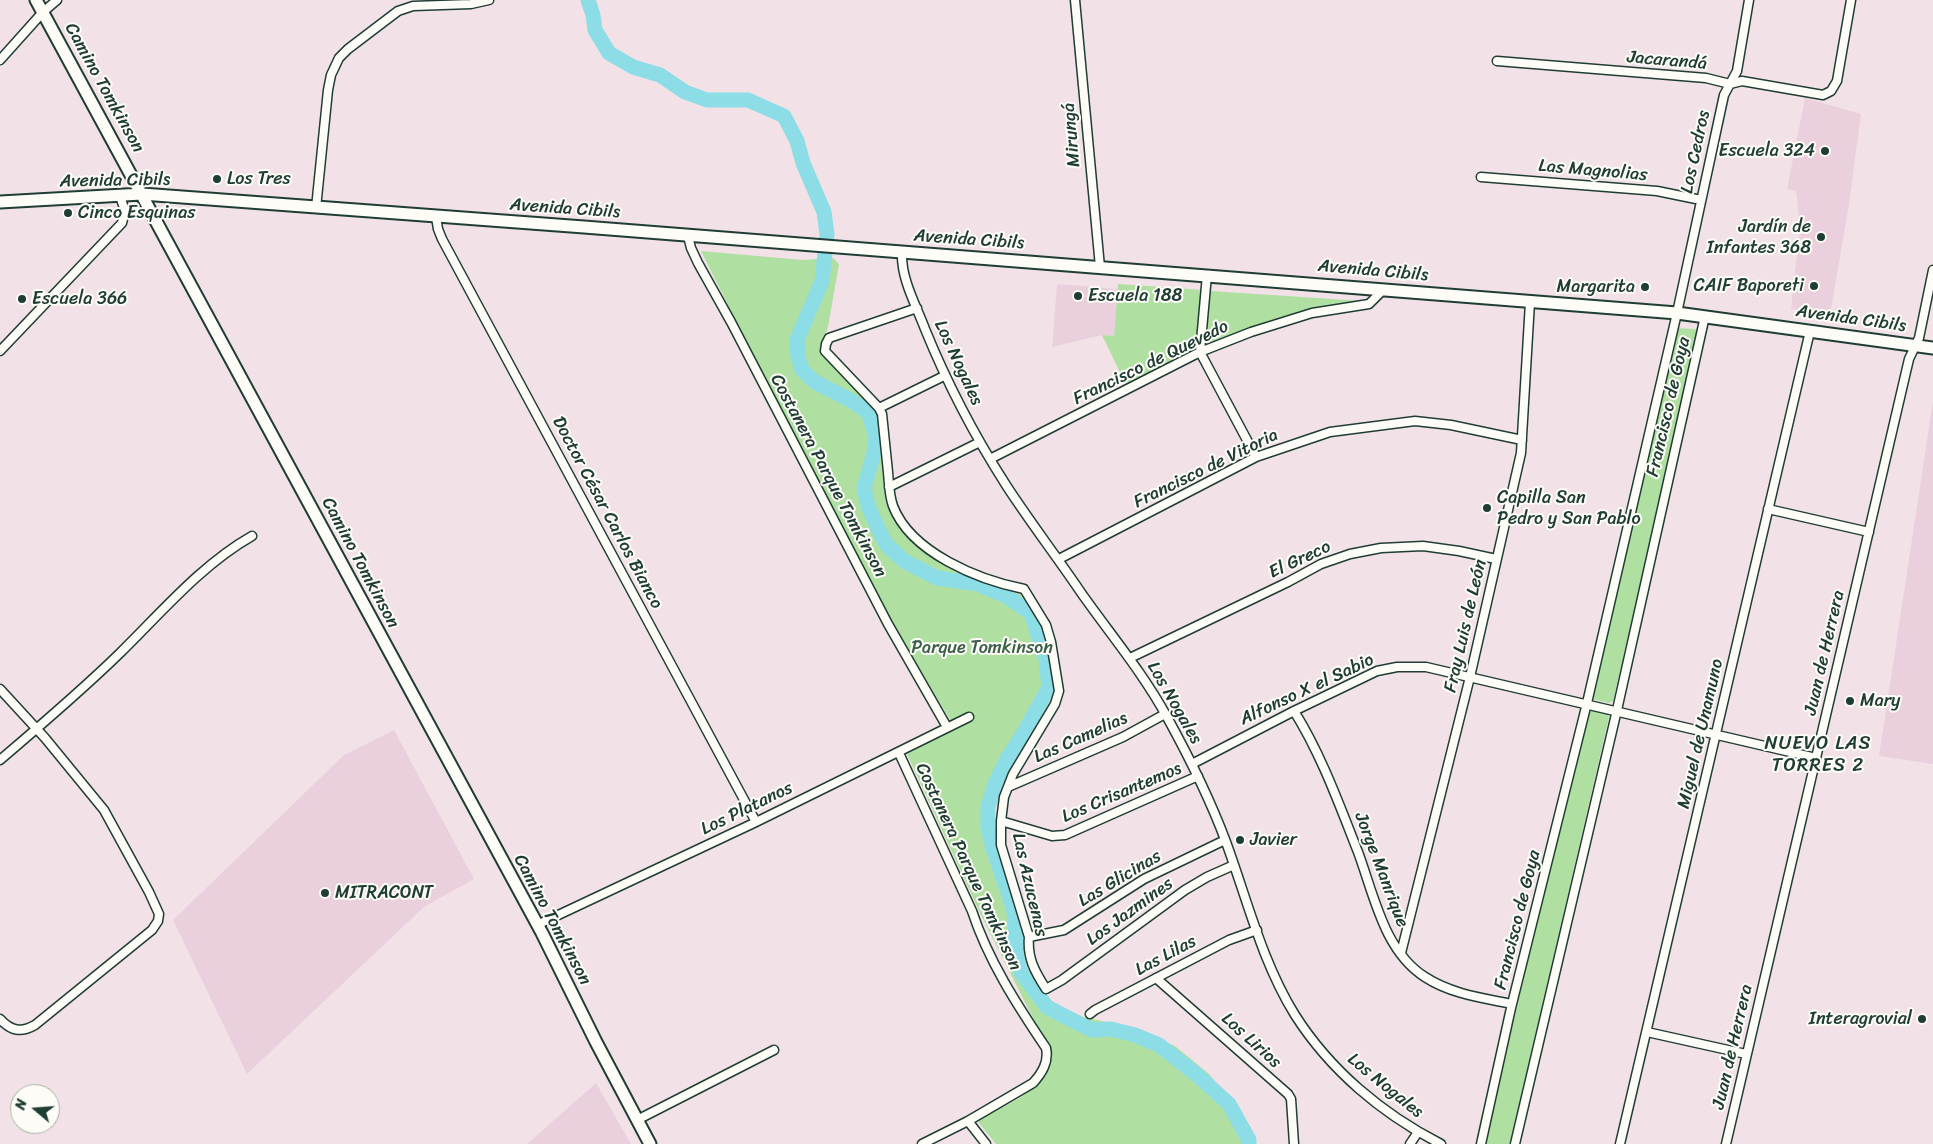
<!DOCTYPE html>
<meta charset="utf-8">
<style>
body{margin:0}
#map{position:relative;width:1933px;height:1144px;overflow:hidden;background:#f2e2e8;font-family:Sriracha,sans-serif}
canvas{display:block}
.north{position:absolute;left:10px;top:1084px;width:50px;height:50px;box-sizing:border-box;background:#fdfcf7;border:1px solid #a4b0a9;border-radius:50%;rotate:288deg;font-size:14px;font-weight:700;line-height:20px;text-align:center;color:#1f3d34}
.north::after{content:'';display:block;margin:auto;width:18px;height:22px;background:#1f3d34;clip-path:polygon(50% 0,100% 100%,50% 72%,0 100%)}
</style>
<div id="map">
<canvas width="1933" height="1144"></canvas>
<div class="north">N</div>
</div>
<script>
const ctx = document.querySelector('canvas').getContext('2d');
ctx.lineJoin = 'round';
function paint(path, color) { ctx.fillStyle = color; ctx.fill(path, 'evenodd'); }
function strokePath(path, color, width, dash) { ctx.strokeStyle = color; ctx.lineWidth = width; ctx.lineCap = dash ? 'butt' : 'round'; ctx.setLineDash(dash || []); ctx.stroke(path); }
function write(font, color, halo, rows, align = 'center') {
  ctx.font = font + ' Sriracha,sans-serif'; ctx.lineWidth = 4; ctx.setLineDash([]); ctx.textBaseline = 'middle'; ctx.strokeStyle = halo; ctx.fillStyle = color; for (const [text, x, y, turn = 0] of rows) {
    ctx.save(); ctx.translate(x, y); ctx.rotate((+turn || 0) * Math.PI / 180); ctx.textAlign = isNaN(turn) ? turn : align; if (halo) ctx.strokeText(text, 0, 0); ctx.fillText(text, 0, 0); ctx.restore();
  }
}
paint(new Path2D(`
 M1805,98L1861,114L1849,205L1830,315L1791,309L1800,226L1796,191L1787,189Z
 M1057,284L1118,289L1114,336L1102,335L1052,347Z
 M1933,401V764L1879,756Z
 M394,730L474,879L424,907L247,1074L173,920L344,755Z
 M596,1083L631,1144H527Z`), '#ead0dd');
paint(new Path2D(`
 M701,251L803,260L833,258L839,264L828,327L821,347V354L873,408L878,422L885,496L894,520L915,543L950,568L1010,589L1025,597L1044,628L1052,663L1055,691L1036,726L1010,765L991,810L992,830L1021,922L1024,964L1046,997L1069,1014L1125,1026L1175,1046L1209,1074L1230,1099L1251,1128L1254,1144H996L979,1123V1118C1015,1100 1034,1098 1051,1058L1046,1044L980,913L907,754L955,728L883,608L822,493Z
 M1118,284L1203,290L1198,347L1196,350L1126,385L1102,335L1114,336Z
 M1211,291L1363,301L1364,302C1325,308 1287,314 1251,327C1237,332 1224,340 1211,343L1206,340L1210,293Z
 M1677,328L1695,329L1699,332L1613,701L1609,703L1591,699Z
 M1589,709L1607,713L1609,717L1510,1144H1485L1586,712Z`), '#afe0a1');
strokePath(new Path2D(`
 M588,0L593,15L595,30L609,53L633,67L660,75L685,92L707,100H748L784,116L797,141L803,163L824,212L827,234L822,281L797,340L798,356L802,370L815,382L850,400L868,412L876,436L874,453L864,488L868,505L875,522L886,544L904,561L937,578L978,584L1006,596L1031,613L1046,659L1049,687L1026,729L1006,761L995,784L988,807V828L993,848L1014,911L1017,958L1021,972L1047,1007L1070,1019L1092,1030L1111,1029L1135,1035L1159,1045L1196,1074L1229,1104L1249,1140V1144`), '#8cdde6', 15);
const street = new Path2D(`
 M1075,0L1100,267
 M0,60L43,12L57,0
 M1497,61L1706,78L1730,84L1742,81L1823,95L1831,91L1837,81L1851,0
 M1481,177L1657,191L1701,200
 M316,208L328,90L331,75L339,58L348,49L398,11L413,6L471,4L489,0
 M436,217L438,229L442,239L756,822
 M688,236L691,248L698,263L731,322L888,624L947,727
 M902,253C901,279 916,305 925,329C947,383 974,435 1006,485C1030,522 1057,557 1082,594C1111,635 1143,673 1167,717C1189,757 1210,799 1226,842C1247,899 1262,962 1295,1015C1330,1070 1382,1114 1441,1144
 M1207,275L1200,352L1256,457
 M917,308L829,338L826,344L825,351L879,408L882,414C884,433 886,453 888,472C889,483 889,495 893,506C911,553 979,580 1024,589L1046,625L1051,642L1059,691L1055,704L1013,774L1004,797L1001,821V845L1029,937C1027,958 1035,972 1046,989L1062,980L1185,890L1207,877L1234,865
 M0,351L122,223L125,211L120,196
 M879,408L944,376
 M990,459L1200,352L1251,332L1312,313L1369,304L1384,289
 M889,487L980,442
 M1768,509L1869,532
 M1059,559L1256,457L1330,432L1415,421L1451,425L1522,440
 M1130,658L1288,582L1321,564L1350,554L1381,548L1423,546L1459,551L1496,559
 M0,689L45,738L104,810L149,892L159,914L158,921L152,930L35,1025C21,1033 11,1031 0,1019
 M1294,711C1321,754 1339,804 1358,852C1374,895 1384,951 1425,977C1451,994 1483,998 1512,1004
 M899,753L972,911C988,960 1017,1005 1046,1048C1049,1062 1042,1073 1033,1083L968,1121L922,1144
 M0,760C40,726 81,691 119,654C161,613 201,565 252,536
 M1192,764L1294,711L1377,671L1397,667H1426L1816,758
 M1008,787L1123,737L1165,714
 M1001,821L1052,836L1065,835L1198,776
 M537,925L754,823L969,717
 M1029,937L1064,930L1144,879L1225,840
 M1401,953L1470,677L1521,453L1530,302
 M1156,978L1288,1094L1291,1099L1294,1144
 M1090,1014L1095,1010L1229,940L1257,930
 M1647,1032L1746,1054
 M637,1120L774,1050
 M968,1121L986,1144
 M1410,1144L1418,1132
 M1481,1144L1511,1008L1587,703L1677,313L1724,95L1737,71L1749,0
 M1515,1144L1617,710L1705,316
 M1620,1144L1810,331
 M1726,1144L1909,359L1919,338L1933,270`);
const secondary = new Path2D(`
 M36,0L542,933L596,1042L650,1144
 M0,202L142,194L584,227L1677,313L1933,348`);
strokePath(street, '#1f3d34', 11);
strokePath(secondary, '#1f3d34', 15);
strokePath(street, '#fdfcf7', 8);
strokePath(secondary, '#fdfcf7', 11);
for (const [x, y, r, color] of [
 [1825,151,5,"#1f3d34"],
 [217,179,5,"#1f3d34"],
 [68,213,5,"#1f3d34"],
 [1821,237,5,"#1f3d34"],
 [1814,286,5,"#1f3d34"],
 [1645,287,5,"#1f3d34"],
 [1078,296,5,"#1f3d34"],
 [22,299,5,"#1f3d34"],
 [1487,508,5,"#1f3d34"],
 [1850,701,5,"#1f3d34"],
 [1240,840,5,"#1f3d34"],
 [325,893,5,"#1f3d34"],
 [1922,1019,5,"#1f3d34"]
]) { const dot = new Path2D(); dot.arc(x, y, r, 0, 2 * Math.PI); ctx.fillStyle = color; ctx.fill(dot); strokePath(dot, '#fdfcf7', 2); }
write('18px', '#1f3d34', '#fdfcf7', [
 ["Jacarandá",1667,61,5],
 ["Camino Tomkinson",104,88,61],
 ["Mirungá",1072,135,-95],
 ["Los Cedros",1696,152,-78],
 ["Las Magnolias",1593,171,5],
 ["Avenida Cibils",115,181,-1],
 ["Avenida Cibils",565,209,4],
 ["Avenida Cibils",969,240,4],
 ["Avenida Cibils",1373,271,5],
 ["Avenida Cibils",1851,319,8],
 ["Los Nogales",958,363,65],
 ["Francisco de Quevedo",1151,363,-26],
 ["Francisco de Goya",1669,407,-77],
 ["Francisco de Vitoria",1206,469,-26],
 ["Costanera Parque Tomkinson",828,476,62],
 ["Doctor César Carlos Bianco",607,513,62],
 ["El Greco",1300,560,-25],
 ["Camino Tomkinson",360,563,62],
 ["Fray Luis de León",1466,626,-77],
 ["Juan de Herrera",1825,653,-77],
 ["Alfonso X el Sabio",1307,690,-25],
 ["Los Nogales",1174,703,60],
 ["Miguel de Unamuno",1701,734,-77],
 ["Las Camelias",1081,738,-24],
 ["Los Crisantemos",1122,793,-23],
 ["Los Platanos",747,809,-26],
 ["Costanera Parque Tomkinson",968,867,65],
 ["Jorge Manrique",1381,870,69],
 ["Las Glicinas",1120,879,-31],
 ["Las Azucenas",1029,885,77],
 ["Los Jazmines",1130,912,-36],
 ["Camino Tomkinson",552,920,62],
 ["Francisco de Goya",1518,920,-76],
 ["Las Lilas",1166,956,-28],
 ["Los Lirios",1251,1041,42],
 ["Juan de Herrera",1733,1047,-77],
 ["Los Nogales",1385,1086,39]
]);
write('18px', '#1f3d34', '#fdfcf7', [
 ["Escuela 324",1815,151,"right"],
 ["Los Tres",227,179],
 ["Cinco Esquinas",78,213],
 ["Jardín de",1811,227,"right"],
 ["Infantes 368",1811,248,"right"],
 ["CAIF Baporeti",1804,286,"right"],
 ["Margarita",1635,287,"right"],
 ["Escuela 188",1088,296],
 ["Escuela 366",32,299],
 ["Capilla San",1497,498],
 ["Pedro y San Pablo",1497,519],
 ["Mary",1860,701],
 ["Javier",1250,840],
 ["MITRACONT",335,893],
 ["Interagrovial",1912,1019,"right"]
], 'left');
write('18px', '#3c5e4a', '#fdfcf7', [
 ["Parque Tomkinson",982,648]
]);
ctx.letterSpacing = '1px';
write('19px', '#1f3d34', '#fdfcf7', [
 ["NUEVO LAS",1818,744],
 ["TORRES 2",1818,766]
]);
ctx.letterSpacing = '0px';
</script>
